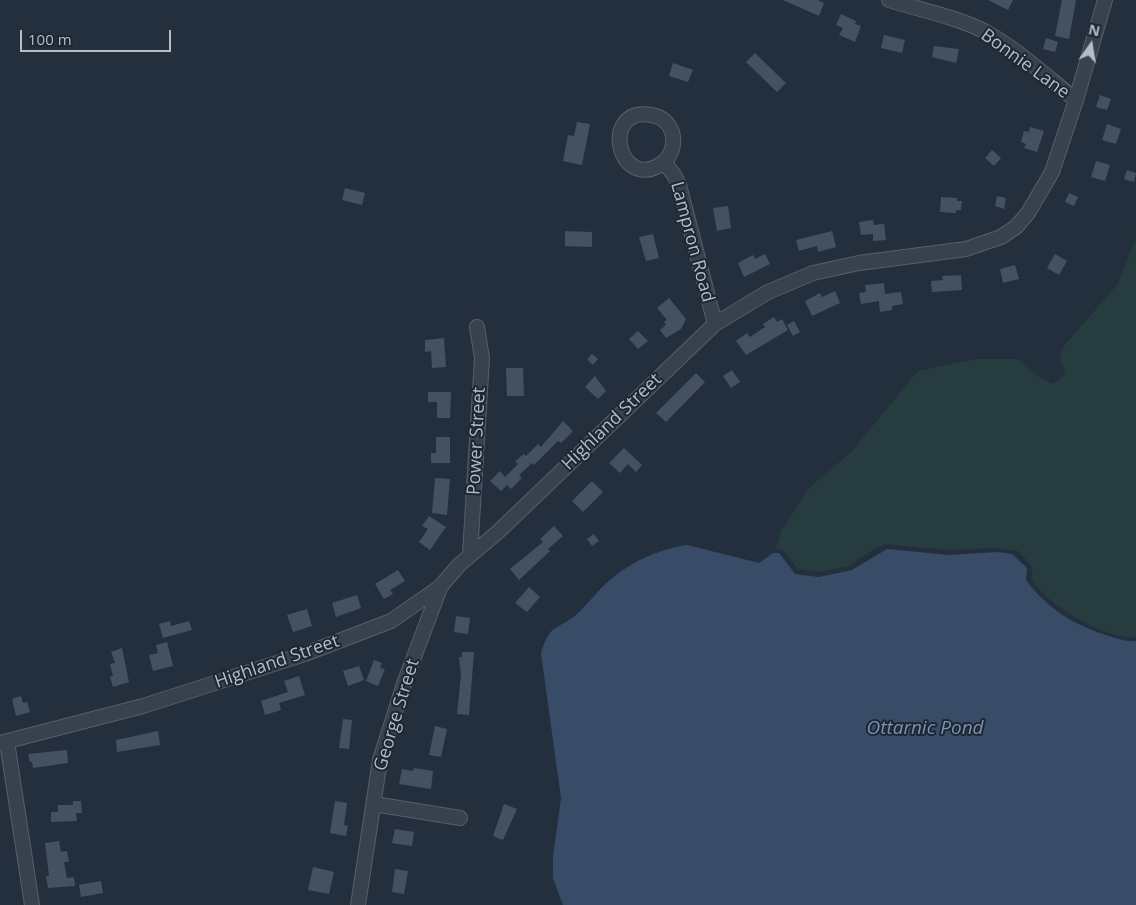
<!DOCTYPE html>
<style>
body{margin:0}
#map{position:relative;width:1136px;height:905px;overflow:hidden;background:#242f3e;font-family:"Open Sans",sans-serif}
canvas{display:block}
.north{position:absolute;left:1066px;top:20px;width:50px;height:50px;-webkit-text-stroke:4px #1d2633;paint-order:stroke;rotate:13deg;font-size:14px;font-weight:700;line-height:20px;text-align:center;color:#b4bcc9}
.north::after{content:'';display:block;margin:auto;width:18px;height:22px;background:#b4bcc9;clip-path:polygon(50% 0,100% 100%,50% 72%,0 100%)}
.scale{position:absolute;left:20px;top:30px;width:151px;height:22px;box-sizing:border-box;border:2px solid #b4bcc9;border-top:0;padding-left:6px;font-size:15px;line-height:18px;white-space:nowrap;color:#b4bcc9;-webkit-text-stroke:4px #1d2633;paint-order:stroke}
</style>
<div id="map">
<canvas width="1136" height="905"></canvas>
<div class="north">N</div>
<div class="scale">100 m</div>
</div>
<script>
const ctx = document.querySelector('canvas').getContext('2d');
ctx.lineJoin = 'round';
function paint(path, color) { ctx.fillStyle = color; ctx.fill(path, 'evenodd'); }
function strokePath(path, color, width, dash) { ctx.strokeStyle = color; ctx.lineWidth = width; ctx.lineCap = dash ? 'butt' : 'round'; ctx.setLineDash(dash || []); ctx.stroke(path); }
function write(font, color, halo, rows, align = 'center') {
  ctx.font = font + ' "Open Sans",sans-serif'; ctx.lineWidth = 4; ctx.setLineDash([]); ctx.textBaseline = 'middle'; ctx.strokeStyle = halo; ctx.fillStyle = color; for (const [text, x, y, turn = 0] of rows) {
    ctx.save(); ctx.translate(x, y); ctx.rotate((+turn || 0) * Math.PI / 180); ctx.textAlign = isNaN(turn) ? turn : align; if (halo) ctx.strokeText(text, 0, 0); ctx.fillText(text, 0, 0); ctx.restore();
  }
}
paint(new Path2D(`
 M1136,238V637C1107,640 1059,611 1040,590C1028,578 1035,576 1031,566C1028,561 1022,555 1018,551L996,548L948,550L885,544L869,552L849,566L818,572L798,569L783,550L776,548L781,531L809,488L851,452L918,371L976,359H1018L1036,375L1053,384L1066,374L1060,358L1063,347L1117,285Z`), '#263c3f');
paint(new Path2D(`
 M687,545L759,563L773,553H779L795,574L819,577L852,570L887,549L949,555L998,552L1012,554L1027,568L1026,580C1047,609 1076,626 1109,636C1119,639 1126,642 1136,641V905H563L553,878V857L561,798L541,653C550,623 556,631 576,615C588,604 598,590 611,579C634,560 658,550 687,545Z`), '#394c67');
paint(new Path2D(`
 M783,0H818L824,3L819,16Z
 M988,0H1013L1008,10Z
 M1062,0H1076L1069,39L1055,36Z
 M841,14L856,21L855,24L861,26L855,42L839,35L843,28L836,25Z
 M884,35L905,40L902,53L881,48Z
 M1046,38L1058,42L1055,52L1043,49Z
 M934,46L959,49L956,63L932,57Z
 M755,53L786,83L777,92L746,62Z
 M673,63L693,70L688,82L669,76Z
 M1100,95L1111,99L1107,110L1096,107Z
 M577,122L590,124L582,165L563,161L568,135L574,136Z
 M1107,124L1121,129L1116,144L1102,140Z
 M1030,127L1044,131L1037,152L1024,148L1026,144L1021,142L1024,131L1029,132Z
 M992,150L1001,158L994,166L985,158Z
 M1096,161L1110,165L1105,181L1091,177Z
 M1127,170L1136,173L1134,182L1124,179Z
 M345,188L365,193L362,205L342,200Z
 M1069,193L1078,197L1074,206L1065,202Z
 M997,196L1006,198L1004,209L995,206Z
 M941,197L957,198V201H962L961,210H956V213L940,212Z
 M728,206L731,228L717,231L713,208Z
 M873,220L874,225L884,224L886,240L873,241V234L861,235L859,222Z
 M565,231L592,232V247L565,246Z
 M832,231L836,247L818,252L817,246L799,251L796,240Z
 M653,234L659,258L646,261L639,237Z
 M765,254L770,264L744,277L738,263L753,255L755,259Z
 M1055,254L1067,261L1059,275L1047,268Z
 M1015,265L1019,279L1003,283L1000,269Z
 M961,275L962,290L932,292L931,281L943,280L942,276Z
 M884,283L885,294L901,292L903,304L892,306V310L880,312L879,301L861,304L859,293L866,292L865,285Z
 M835,291L840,303L812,316L805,301L820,293L822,297Z
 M669,298L686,319L681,329L666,338L660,330L666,325L664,322L667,320L657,308Z
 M774,317L777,322L782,319L788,330L746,355L736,341L747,333L750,337L765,327L763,324Z
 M794,321L800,332L793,336L787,325Z
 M638,331L648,341L638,349L629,339Z
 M444,338L446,367L432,368L431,351L425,352V340Z
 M592,354L598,359L593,365L587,359Z
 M506,368H523L524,396H507Z
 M732,370L740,382L731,388L723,376Z
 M696,373L705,382L666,422L656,413Z
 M595,376L606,391L598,399L585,387Z
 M428,392H451L450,418H437V402H428Z
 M563,421L573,431L561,443L558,441L534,465L532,463L519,475L522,478L511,489L507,485L501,491L490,481L500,471L505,477L518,464L515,461L524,454L526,456L538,444L541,447Z
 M436,437H450V463H431V453H436Z
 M624,448L642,465L636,472L628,464L620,473L609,463Z
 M435,478L450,479L447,515L432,513Z
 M592,481L603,492L583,512L572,501Z
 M429,516L446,527L430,550L419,542L428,529L422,526Z
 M554,526L563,536L548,549L550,551L519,580L510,569L543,542L540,539Z
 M594,534L599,541L592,546L587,539Z
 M398,570L405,581L390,590L393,594L384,599L375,584Z
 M529,587L540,597L527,612L515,603Z
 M357,595L361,608L336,617L332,603Z
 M307,609L312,626L293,632L287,615Z
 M456,616L470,618L468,634L454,632Z
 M170,621L171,626L189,621L192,630L163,638L159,624Z
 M167,642L173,666L153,671L149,655L158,653L156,645Z
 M122,648L129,682L113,687L110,677L113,676L110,664L115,663L111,652Z
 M462,652H474L469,715L457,714L461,675L459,657H462Z
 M374,660L382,663L380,668L385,669L378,686L366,681Z
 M359,666L364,680L348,686L343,671Z
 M299,676L305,695L279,703L281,710L265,715L261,701L288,692L284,681Z
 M21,696L23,703L27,702L30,712L16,716L12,699Z
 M343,719L352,720L349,749L339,748Z
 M435,726L447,729L441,757L429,755Z
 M158,731L160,745L117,752L116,740Z
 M67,750L68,763L33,768L32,762H30L28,754Z
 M414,768L433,771L431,789L399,784L402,769L413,771Z
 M73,801H81L82,813H76L77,821L51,822V812H58V805H73Z
 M335,801L347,803L344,825L348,826L346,836L330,833Z
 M504,804L517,809L503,840L493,836Z
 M395,829L414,832L412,846L392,843Z
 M59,841L61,852L67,851L69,862H64L67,878L74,877L75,886L48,888L46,876H49L45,843Z
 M313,867L334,872L329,894L308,890Z
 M395,869L408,871L404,894L392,892Z
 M101,881L103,893L81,897L79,885Z`), '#455162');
const minor = new Path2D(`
 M889,0C920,10 954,16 984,31C1017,49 1047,77 1076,100
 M664,162C619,196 598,106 651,115C675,118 680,147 664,162L674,175L679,185L715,324
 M470,554L482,358L477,327
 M7,742L32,905
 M0,743L143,706L221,681L305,654L391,621L440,587L459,565L499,531L715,324L768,292L813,273L859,263L966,249L1001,237L1016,227L1028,213L1052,172L1076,100L1105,0
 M374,804L460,818
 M358,905L380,760L405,681L440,588`);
strokePath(minor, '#565f6c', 16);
strokePath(minor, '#38414e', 14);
write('18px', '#b4bcc9', '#1d2633', [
 ["Bonnie Lane",1025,64,36],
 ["Lampron Road",692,242,75],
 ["Highland Street",612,422,-44],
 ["Power Street",477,441,-87],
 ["Highland Street",277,662,-19],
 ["George Street",397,715,-73]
]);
write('italic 19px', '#7c92b1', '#1d2633', [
 ["Ottarnic Pond",925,729]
]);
</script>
